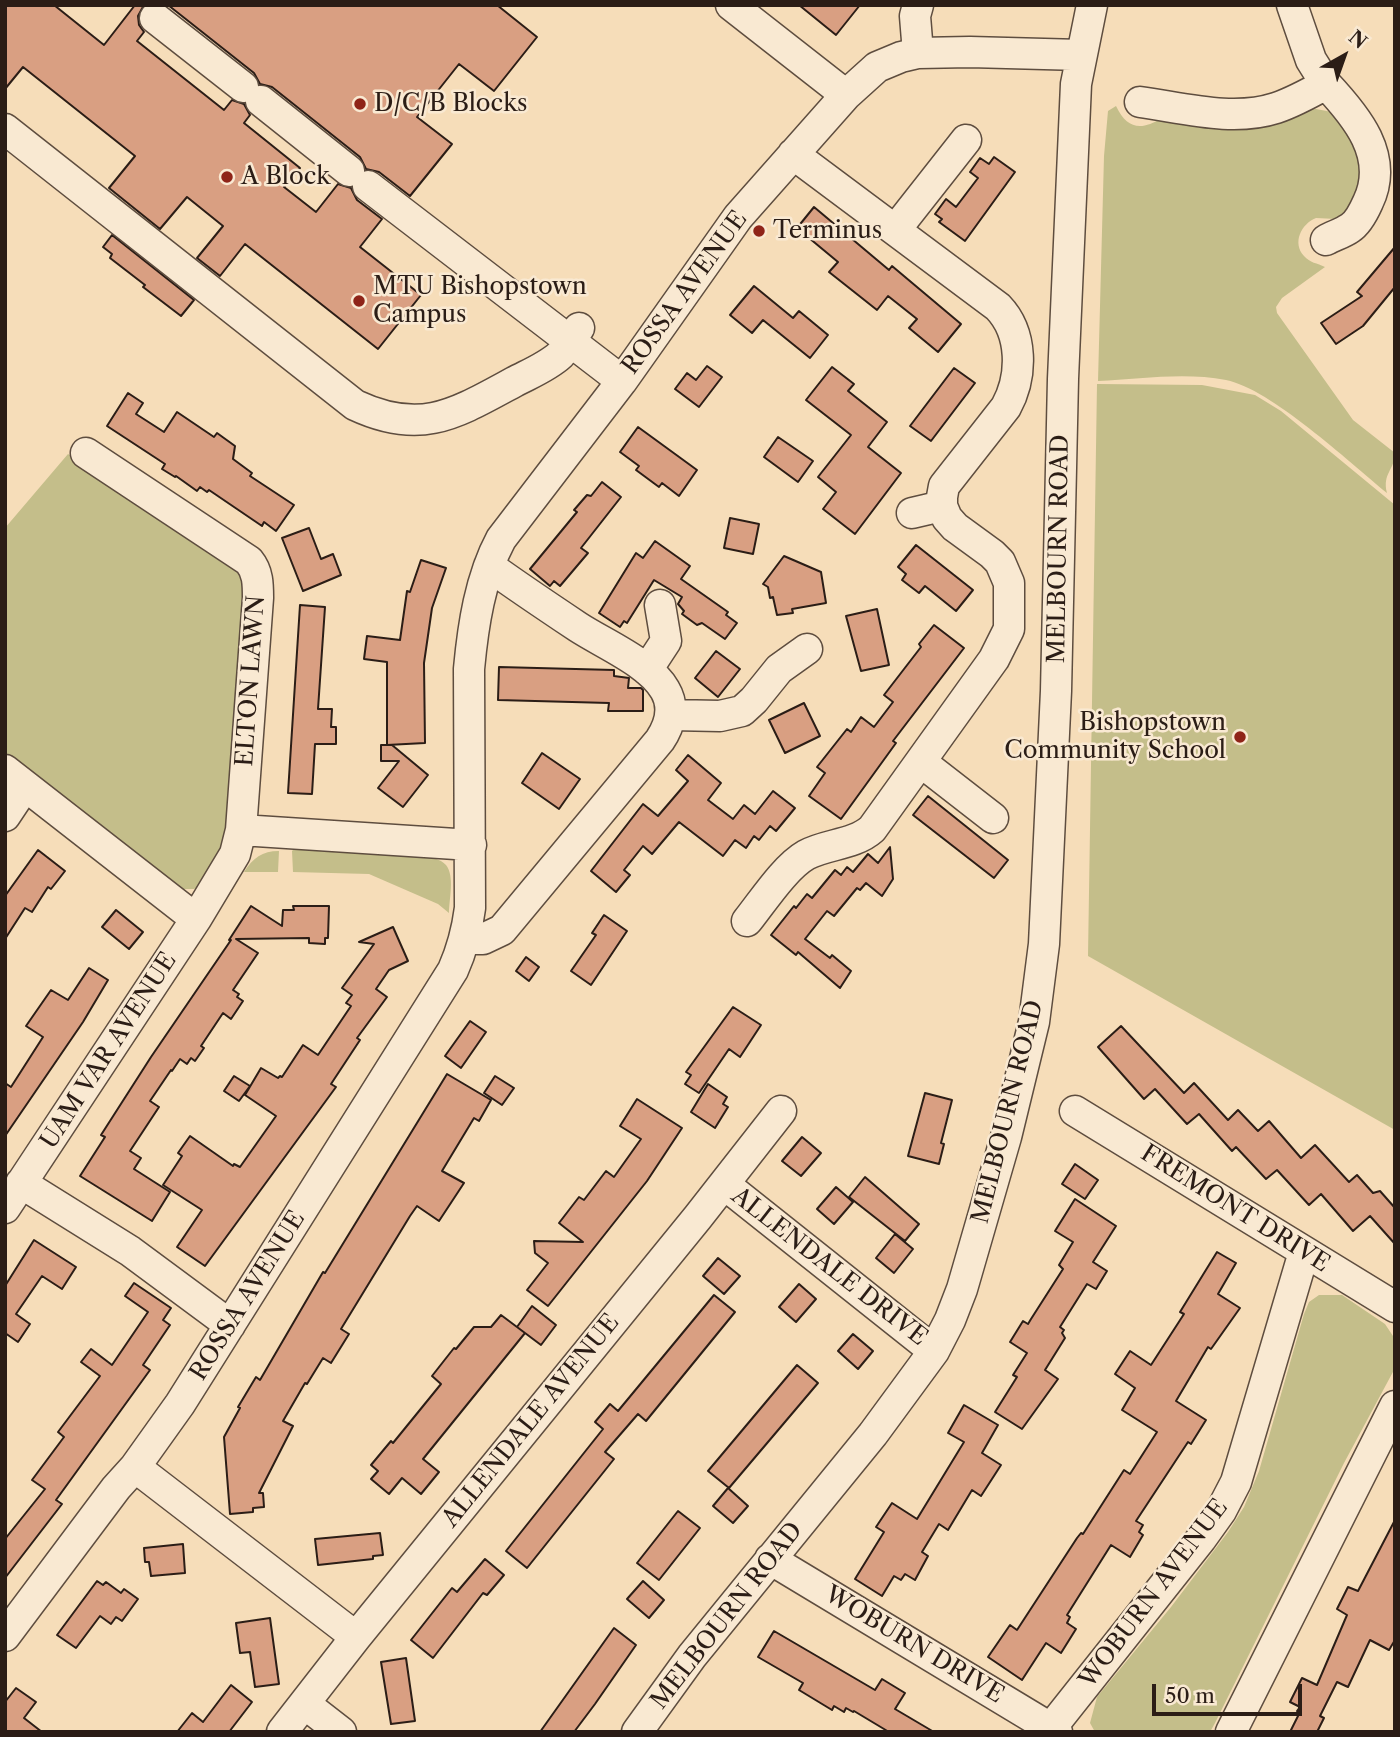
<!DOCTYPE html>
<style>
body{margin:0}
#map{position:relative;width:1400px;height:1737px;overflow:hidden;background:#f6ddb9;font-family:"Libre Caslon Text",serif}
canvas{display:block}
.frame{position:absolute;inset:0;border:7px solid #2b1d16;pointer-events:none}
.north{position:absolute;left:1309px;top:21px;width:70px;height:70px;-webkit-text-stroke:5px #f9e9d2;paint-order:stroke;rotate:40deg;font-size:19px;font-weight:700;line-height:28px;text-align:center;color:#2b1d16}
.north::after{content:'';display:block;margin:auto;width:24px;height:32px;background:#2b1d16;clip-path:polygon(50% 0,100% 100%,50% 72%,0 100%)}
.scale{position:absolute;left:1152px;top:1684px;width:150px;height:32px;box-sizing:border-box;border:4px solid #2b1d16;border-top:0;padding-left:9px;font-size:21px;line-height:24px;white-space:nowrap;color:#2b1d16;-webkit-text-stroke:5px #f9e9d2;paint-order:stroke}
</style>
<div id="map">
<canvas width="1400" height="1737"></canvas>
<div class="frame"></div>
<div class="north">N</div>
<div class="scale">50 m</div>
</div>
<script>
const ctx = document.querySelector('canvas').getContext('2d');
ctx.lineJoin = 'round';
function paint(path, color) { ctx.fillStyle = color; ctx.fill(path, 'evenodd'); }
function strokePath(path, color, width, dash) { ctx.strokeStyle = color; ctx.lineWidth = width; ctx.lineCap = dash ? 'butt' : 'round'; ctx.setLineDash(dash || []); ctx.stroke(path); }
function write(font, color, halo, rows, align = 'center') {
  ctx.font = font + ' "Libre Caslon Text",serif'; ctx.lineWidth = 5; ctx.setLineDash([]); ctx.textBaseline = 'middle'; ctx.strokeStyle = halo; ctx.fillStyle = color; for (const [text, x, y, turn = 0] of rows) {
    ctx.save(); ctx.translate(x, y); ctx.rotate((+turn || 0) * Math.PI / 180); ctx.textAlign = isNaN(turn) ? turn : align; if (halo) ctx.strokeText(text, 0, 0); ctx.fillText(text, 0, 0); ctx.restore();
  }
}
paint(new Path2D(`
 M1116,106C1127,129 1141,131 1162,118L1316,109L1337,113L1365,167L1355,210L1336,219L1316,218C1301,224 1292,243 1304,256C1310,263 1317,263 1325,267L1282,298L1276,307L1277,313L1353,420L1395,453C1395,470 1382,473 1387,493C1349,462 1271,389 1226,380C1185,372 1139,379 1098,381L1104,156L1108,111Z
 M1097,384L1202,385L1255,395L1281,411L1395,505V1130L1088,956Z
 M68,454L233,563L247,577L232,835L201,885L194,889H177L5,757V528Z
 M296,847C307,849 318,851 329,852C352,853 432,848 446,865C455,876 449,900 449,913L438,904L369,874L293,872L292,851Z
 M279,851L278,872H244C253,858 262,851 279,851Z
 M1319,1295H1342L1385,1324L1395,1339L1394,1370L1344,1463L1215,1723L1210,1732H1095L1090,1723L1097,1697L1171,1607L1228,1532L1244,1507L1259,1471L1304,1314L1309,1302Z`), '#c4be8a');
const building = new Path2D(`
 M5,5H54L104,45L135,5H144L138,16L139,25L144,32L137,41L224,110L232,100L244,104L250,115L244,123L300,168L284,187L316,212L338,184L351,188L357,200L382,219L360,247L421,295L378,349L245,244L220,276L197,258L223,226L187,197L160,229L109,188L135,156L23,67L5,89Z
 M168,5H497L537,37L494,91L459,64L417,117L452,144L410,196L379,172L366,169L360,157L272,87L260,84L254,73Z
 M799,5H860L836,35Z
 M994,157L1015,172L965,241L939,222L942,219L935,214L946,199L956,207L978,178L970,172L980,158L989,164Z
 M814,207L889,270L892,266L961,324L938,352L909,328L917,319L888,296L877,310L829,272L838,262L797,228Z
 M112,235L194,300L181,316L143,287L145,285L110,258L112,254L103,247Z
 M1395,247V287L1363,326L1336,344L1321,323L1362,296L1357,292Z
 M754,286L793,318L799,311L828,335L810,358L763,320L752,333L730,315Z
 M707,366L722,377L699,407L675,389L687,373L696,380Z
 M832,367L854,384L848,391L887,422L868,447L901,473L855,534L823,509L836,492L818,477L851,435L806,400Z
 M954,368L975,383L931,441L910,426Z
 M128,393L143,403L136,414L164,432L177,412L214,437L217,433L235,446L233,459L252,473L250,476L294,505L276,531L264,522L262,526L209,490L207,492L200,487L197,491L176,476L175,477L162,469L165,464L107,426Z
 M638,427L697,470L679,496L662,483L659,487L636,470L639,466L620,452Z
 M778,437L813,461L798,482L764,457Z
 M602,482L621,497L581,548L588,553L560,586L554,581L550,586L530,569L577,512L574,510L587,495L591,496Z
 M730,518L759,524L753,554L724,548Z
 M309,528L321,559L333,554L341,575L303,591L282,538Z
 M655,541L690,566L681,579L728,612L726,615L737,623L725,639L702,623L697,625L682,614L684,611L678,604L682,597L654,580L627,623L624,621L620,627L599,613L636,553L643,558Z
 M916,545L973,590L956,611L925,586L919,593L902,580L906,574L898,567Z
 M784,556L821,572L826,603L792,609L793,613L777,615L773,597L770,598L768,587L763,584Z
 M421,560L446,568L432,608L424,663L425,743L387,745V662L364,659L367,636L400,640L407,591L410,592Z
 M300,605L325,607L318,709H332L331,727H336V744H315L312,794L288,793Z
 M877,609L889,665L861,671L846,616Z
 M934,625L964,648L893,741L896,743L841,819L809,796L825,773L817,767L847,729L851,732L861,717L874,727L893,702L884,695L921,647L919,644Z
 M716,651L740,669L718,697L695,678Z
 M499,667L614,670V676L629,678L628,688H641L643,690V711H608L609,703L498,700Z
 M804,703L820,736L785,753L769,720Z
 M381,745H392L428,775L403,807L378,788L399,761H381Z
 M542,753L580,779L559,809L522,783Z
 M688,755L721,783L708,800L733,819L744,805L755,814L773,791L795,808L776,831L770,826L759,840L754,836L746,848L735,840L723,856L679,822L652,854L643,846L624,870L630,875L616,892L591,871L643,804L658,816L688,781L676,770Z
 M928,796L1008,860L994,878L913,815Z
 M890,847L893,879L882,896L866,883L860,890L857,888L834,916L827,911L805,939L830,958L832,955L851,971L840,988L798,952L796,955L771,935L794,906L796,908L807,894L812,898L835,870L841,875L847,867L853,872L868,854L878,863Z
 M38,850L65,871L51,889L48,887L32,912L25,908L5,939V896Z
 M251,906L282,926L283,910H294L293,906H329L328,938H325V944L309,943V938L236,939L258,953L233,990L239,994L237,997L243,1001L231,1019L223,1013L201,1046L204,1048L195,1061L191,1058L187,1064L180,1059L172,1071L171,1070L150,1101L159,1107L130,1151L141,1158L134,1169L170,1192L152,1221L80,1176L105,1137L101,1135L151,1057L231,940H229Z
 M116,910L143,932L129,949L102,927Z
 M604,915L627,931L591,985L571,971L596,935L592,933Z
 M393,927L408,961L389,970L376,989L387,997L357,1038L360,1040L331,1084L336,1087L205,1266L177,1247L202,1210L163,1185L182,1156L178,1153L190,1136L233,1166L234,1164L240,1167L276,1116L245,1095L261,1068L278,1078L280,1076L282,1077L303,1045L318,1055L351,1006L346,1003L352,995L342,988L374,944L359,942Z
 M526,957L539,967L529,981L516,971Z
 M89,968L108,980L83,1022L5,1136V1083L11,1087L43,1037L26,1026L51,990L68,1000Z
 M733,1007L761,1025L740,1057L729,1049L699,1093L685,1084L691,1075L686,1072Z
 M470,1021L486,1032L461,1068L445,1056Z
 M1121,1026L1184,1093L1194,1083L1228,1120L1238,1110L1258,1131L1269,1121L1301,1158L1315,1145L1349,1182L1357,1175L1373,1193L1380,1191L1395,1208V1244L1370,1216L1353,1231L1321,1194L1309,1205L1277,1170L1266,1179L1236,1147L1232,1151L1199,1114L1187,1124L1155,1089L1144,1099L1098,1047Z
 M447,1074L491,1100L479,1121L474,1118L442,1171L464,1183L439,1221L417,1206L410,1216L341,1329L349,1334L331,1363L323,1358L307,1384L305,1383L283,1421L293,1426L259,1493H263L264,1507L253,1508V1512L230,1514L224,1437L240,1408L238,1407L256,1377L260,1380L323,1272L325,1273Z
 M234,1076L250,1086L239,1101L224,1091Z
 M495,1076L514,1088L502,1105L484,1093Z
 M708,1084L727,1097L723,1104L728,1107L715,1128L691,1112Z
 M925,1093L952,1100L941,1143L944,1144L939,1164L908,1156Z
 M637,1099L682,1128L647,1181L548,1306L527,1290L548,1263L535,1253L534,1241L583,1242L559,1223L579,1197L584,1200L606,1171L614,1177L641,1139L620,1126Z
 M802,1137L821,1153L801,1176L782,1161Z
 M1075,1164L1098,1180L1085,1199L1062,1184Z
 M865,1177L919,1224L905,1241L849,1197Z
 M836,1187L853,1202L834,1224L817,1209Z
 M1075,1199L1116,1226L1093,1262L1107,1271L1096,1289L1087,1284L1060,1327L1064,1330L1062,1333L1065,1338L1045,1370L1058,1379L1022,1429L995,1412L1017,1377L1013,1375L1027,1353L1010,1342L1023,1321L1028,1324L1031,1319L1063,1269L1059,1265L1073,1242L1055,1231Z
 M895,1234L913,1249L894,1273L876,1258Z
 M34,1240L76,1267L62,1289L42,1276L16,1314L30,1324L18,1342L5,1333V1286Z
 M1217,1252L1236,1263L1218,1294L1240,1308L1211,1349L1208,1347L1176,1401L1206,1420L1191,1444L1188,1442L1136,1521L1143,1525L1139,1532L1143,1535L1130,1557L1111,1545L1067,1615L1070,1617L1067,1623L1076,1629L1061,1653L1046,1643L1022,1680L988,1657L1010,1625L1017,1630L1077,1538L1081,1533L1083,1534L1124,1470L1130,1474L1157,1432L1122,1410L1135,1388L1115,1374L1130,1351L1151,1365L1184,1314L1180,1312Z
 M718,1258L740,1276L724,1294L703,1276Z
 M134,1283L171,1308L163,1320L170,1325L143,1365L150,1370L56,1500L62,1504L5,1578V1539L45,1489L32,1480L64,1437L58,1432L100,1376L81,1362L91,1349L112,1365L148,1312L125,1296Z
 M799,1284L816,1299L796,1322L779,1307Z
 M714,1295L735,1312L646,1421L638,1414L605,1452L614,1459L527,1568L506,1551L603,1429L595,1422L610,1404L618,1411Z
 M532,1306L556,1325L541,1345L517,1327Z
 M501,1315L525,1333L423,1459L439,1472L421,1494L402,1478L389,1494L371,1479L378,1471L371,1465L391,1441L393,1443L441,1384L432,1376L454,1348L456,1349L474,1327H491Z
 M853,1334L873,1351L858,1369L838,1351Z
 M797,1365L818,1383L729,1488L708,1471Z
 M964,1405L998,1425L982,1453L1001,1465L981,1496L972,1490L948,1530L939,1524L922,1552L928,1556L915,1580L905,1574L901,1580L894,1576L882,1596L855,1579L884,1532L876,1527L892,1503L917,1519L964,1442L948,1433Z
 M728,1488L748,1506L733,1523L713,1506Z
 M678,1511L700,1528L659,1580L637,1563Z
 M1395,1520V1640L1389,1650L1370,1640L1348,1687L1337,1682L1320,1716L1324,1718L1317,1732H1290L1300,1712L1297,1711L1300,1707L1290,1702L1302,1678L1317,1685L1347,1615L1337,1609L1348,1587L1358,1591Z
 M380,1533L383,1555L373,1556V1559L318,1565L315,1539Z
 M183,1544L185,1573L151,1576L149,1562H145L144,1548Z
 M485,1559L504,1575L487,1595L483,1593L433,1658L411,1640L452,1588L457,1592Z
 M97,1581L103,1585L106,1582L121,1593L124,1589L138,1599L122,1621L116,1617L111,1624L100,1616L76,1648L57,1635Z
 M643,1581L664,1600L649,1618L627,1599Z
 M270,1618L279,1684L255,1687L250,1652L240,1653L236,1623Z
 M614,1628L636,1645L595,1704L574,1732H540Z
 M774,1631L875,1690L882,1679L905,1693L895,1709L934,1732H889L854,1711L853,1712L846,1708L844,1712L834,1706L832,1710L799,1690L803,1683L758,1657Z
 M406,1658L415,1721L391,1724L381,1662Z
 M231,1685L252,1702L229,1732H177L192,1713L203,1722Z
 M16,1688L36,1702L24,1718L42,1732H5V1702Z`);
paint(building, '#d99f82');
strokePath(building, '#2b1d16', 2);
const minor = new Path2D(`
 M731,5L846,95
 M155,18L243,87
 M918,53L915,16L918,5
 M261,101L349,171
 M1140,102C1184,108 1233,122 1276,108C1294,102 1310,93 1326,84L1311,60L1292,5
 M5,129L355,405C421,436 455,414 514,382C529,374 547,367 560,355C567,347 573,336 579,328
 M368,186L622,381
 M896,229L966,140
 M1326,240C1333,236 1343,233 1350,228C1358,223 1364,211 1368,202C1390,156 1356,116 1326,84
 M912,513L942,506
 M647,670L666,641L660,605
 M671,715L720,716L742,711L754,700L779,669L807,649
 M921,762L993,818
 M5,770L196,919L235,854L241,830L258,598C258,584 258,572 249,561L86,453
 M5,816L25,786
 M241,830L471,845
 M747,921C763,901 785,867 806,855C826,844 854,845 872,829L994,659L1009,629V583L1000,562L992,554L955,527L947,518L942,506V497L944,486L1006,407C1023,376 1023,333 998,307L793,154
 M465,939H483L502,930L660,740C670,725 675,707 665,690C650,663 604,644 578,627C548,607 518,587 489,566
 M1075,1111L1395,1307
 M21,1183L130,1251L230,1325
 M724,1184L934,1351
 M5,1208L196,919
 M135,1467L356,1637
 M770,1559L1057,1732
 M5,1636L116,1488L135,1467L180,1404L453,970C462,950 467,931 470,908L469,669C473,626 480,578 501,539L622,381L738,217L846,95L877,67L901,57L918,53L970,52L1081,55
 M305,1704L341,1732
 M1051,1728L1201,1539L1221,1511L1236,1482L1304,1252
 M282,1732L356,1637L698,1217L781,1111
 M637,1732L692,1656L873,1434L934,1351L950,1320L962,1289L1006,1137L1034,1022L1044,944L1056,691L1063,379L1076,84L1092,5
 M1231,1732L1395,1406`);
strokePath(minor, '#5e4d3f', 33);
strokePath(minor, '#f9e9d2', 30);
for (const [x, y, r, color] of [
 [360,104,7,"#8f2418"],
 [227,177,7,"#8f2418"],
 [759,231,7,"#8f2418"],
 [359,301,7,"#8f2418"],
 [1240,737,7,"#8f2418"]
]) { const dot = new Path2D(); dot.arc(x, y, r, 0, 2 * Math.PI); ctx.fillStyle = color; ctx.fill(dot); strokePath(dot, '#f9e9d2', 2.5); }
write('24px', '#2b1d16', '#f9e9d2', [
 ["D/C/B Blocks",374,104],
 ["A Block",241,177],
 ["Terminus",773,231],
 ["MTU Bishopstown",373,287],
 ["Campus",373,315],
 ["Bishopstown",1226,723,"right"],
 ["Community School",1226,751,"right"]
], 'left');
write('24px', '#2b1d16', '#f9e9d2', [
 ["ROSSA AVENUE",685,293,-54],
 ["MELBOURN ROAD",1059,549,-89],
 ["ELTON LAWN",251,681,-86],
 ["UAM VAR AVENUE",109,1051,-57],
 ["MELBOURN ROAD",1008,1112,-76],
 ["FREMONT DRIVE",1235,1209,32],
 ["ALLENDALE DRIVE",829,1267,38],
 ["ROSSA AVENUE",248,1296,-58],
 ["ALLENDALE AVENUE",531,1421,-51],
 ["WOBURN AVENUE",1154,1594,-53],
 ["MELBOURN ROAD",727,1616,-52],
 ["WOBURN DRIVE",914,1645,31]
]);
</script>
